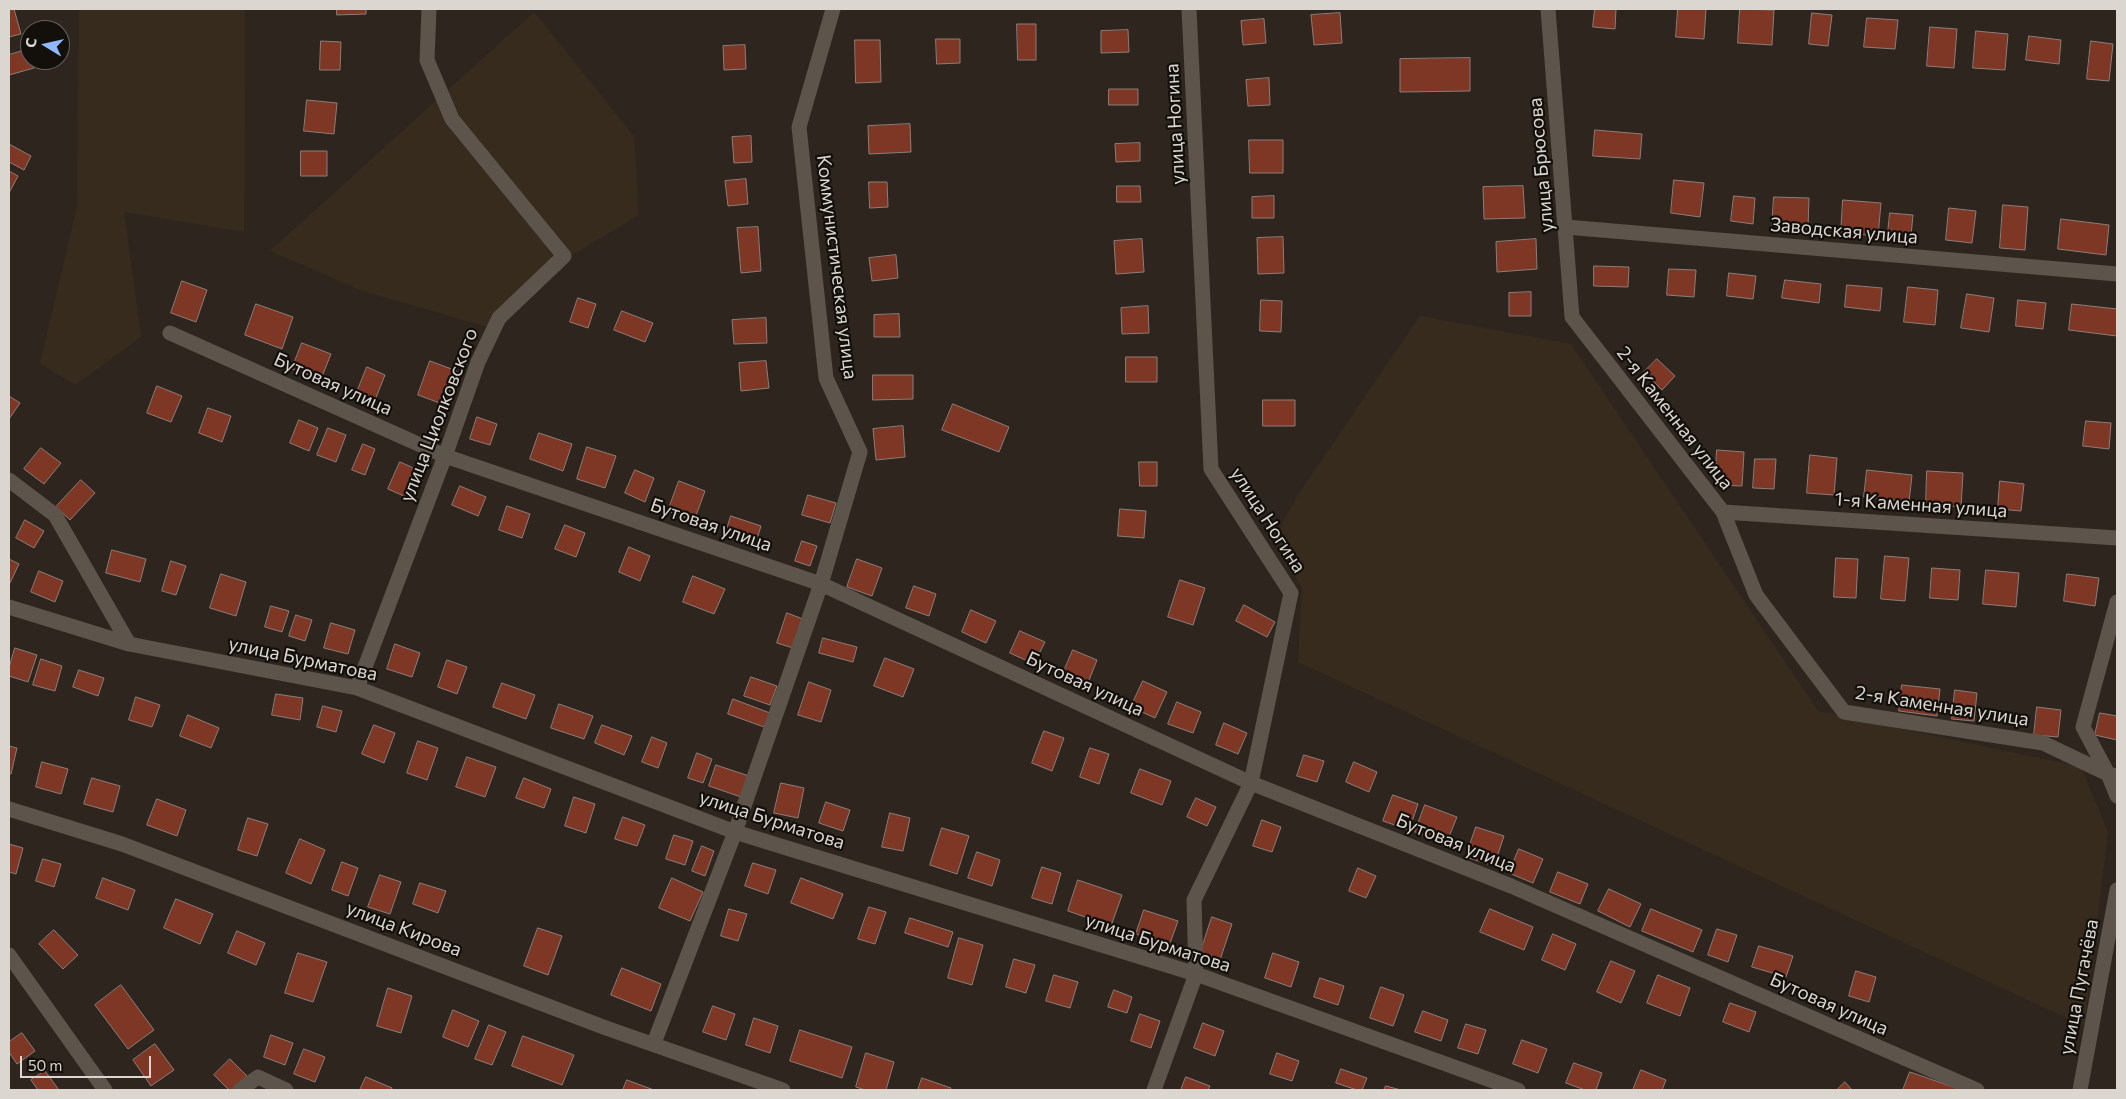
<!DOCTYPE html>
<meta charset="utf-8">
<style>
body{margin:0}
#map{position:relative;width:2126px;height:1099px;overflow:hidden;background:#2e261e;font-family:Commissioner,sans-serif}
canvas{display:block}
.frame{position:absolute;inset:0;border:10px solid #dbd6d0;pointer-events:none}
.north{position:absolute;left:20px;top:20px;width:50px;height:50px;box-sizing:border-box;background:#13100c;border:1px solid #635f5a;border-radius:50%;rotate:279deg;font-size:14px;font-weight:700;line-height:20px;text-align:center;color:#dbd6d0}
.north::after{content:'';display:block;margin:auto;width:18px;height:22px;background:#90b8fd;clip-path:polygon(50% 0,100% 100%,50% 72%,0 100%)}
.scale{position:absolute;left:20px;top:1056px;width:131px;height:22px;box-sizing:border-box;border:2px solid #dbd6d0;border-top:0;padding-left:6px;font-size:15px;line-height:18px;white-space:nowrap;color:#dbd6d0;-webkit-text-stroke:4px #13100c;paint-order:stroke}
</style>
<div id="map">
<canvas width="2126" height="1099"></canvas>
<div class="frame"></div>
<div class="north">С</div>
<div class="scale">50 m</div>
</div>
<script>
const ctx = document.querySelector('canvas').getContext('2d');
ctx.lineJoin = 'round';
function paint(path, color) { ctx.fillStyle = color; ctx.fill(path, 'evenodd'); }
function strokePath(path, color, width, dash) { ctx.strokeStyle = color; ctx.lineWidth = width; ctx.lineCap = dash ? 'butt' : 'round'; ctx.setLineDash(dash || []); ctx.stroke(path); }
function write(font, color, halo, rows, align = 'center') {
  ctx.font = font + ' Commissioner,sans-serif'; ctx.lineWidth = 4.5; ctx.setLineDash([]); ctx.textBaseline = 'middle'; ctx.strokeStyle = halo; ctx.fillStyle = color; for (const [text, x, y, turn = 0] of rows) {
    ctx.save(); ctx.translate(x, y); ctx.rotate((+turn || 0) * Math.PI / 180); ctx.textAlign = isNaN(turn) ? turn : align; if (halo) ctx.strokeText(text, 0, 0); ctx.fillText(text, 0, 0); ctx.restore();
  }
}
paint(new Path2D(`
 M79,9H245L244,232L124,212L141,337L75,385L40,363L77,207Z
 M534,12L634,136L639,215L567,258L491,328L363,291L270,251Z
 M1420,316L1571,344L1818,711L2081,767L2108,832L2084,1026L1298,662L1302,588L1273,539L1301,490Z`), '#372b1d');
const building = new Path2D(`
 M9,9H14L21,34L9,37Z
 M337,9H366V14L337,15Z
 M1595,9H1616L1615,29L1593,27Z
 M1678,9H1706L1704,39L1676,37Z
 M1740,9L1774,10L1772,45L1738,43Z
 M1340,13L1342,43L1314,45L1311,15Z
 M1812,13L1832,15L1828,46L1809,44Z
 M1867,18L1898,20L1895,49L1864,47Z
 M1264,19L1266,43L1243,45L1241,21Z
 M1017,24H1036V60H1018Z
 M1930,27L1957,29L1954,68L1927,66Z
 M1128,30L1129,52L1101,53V31Z
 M1976,31L2008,34L2005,70L1973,68Z
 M2029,36L2061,40L2059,64L2026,60Z
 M936,39H960V63L937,64Z
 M855,40H880L881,82L856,83Z
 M321,41L341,42L340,70H320Z
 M2091,41L2113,44L2109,81L2087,79Z
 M745,45L746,69L724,70L723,46Z
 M29,49L30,60H32L34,68L9,75V55Z
 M1470,58V91L1400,92V59Z
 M1269,78L1270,105L1248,106L1246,80Z
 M1109,89H1138V105H1109Z
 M307,100L337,103L334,134L304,131Z
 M910,124L911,152L869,154L868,126Z
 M1595,130L1642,134L1640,159L1593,156Z
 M751,136L752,162L734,163L732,137Z
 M1249,140H1283V173H1250Z
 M1140,143V161L1116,162L1115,144Z
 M9,144L31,156L24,170L9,162Z
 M301,151H327V176H301Z
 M9,171L18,176L9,193Z
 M746,179L748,204L728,206L725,181Z
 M1674,180L1704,183L1700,217L1671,213Z
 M869,182H887L888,207L870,208Z
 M1117,186H1140L1141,202H1117Z
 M1523,186L1525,218L1484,219L1483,187Z
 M1274,196V218H1252V197Z
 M1734,196L1755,198L1753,224L1731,221Z
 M1774,197L1809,198L1808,228L1772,226Z
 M1843,200L1881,203L1878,236L1841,233Z
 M2003,205L2028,207L2025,250L2000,248Z
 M1949,208L1976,211L1972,243L1946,240Z
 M1890,213L1913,215L1911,236L1888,233Z
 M2061,219L2109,225L2106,255L2058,249Z
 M758,227L761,271L741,273L737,228Z
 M1283,237L1284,273L1258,274L1257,238Z
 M1142,239L1144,272L1116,274L1114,241Z
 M1536,239L1537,269L1497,272L1496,242Z
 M896,255L898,278L872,281L869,258Z
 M1594,266L1629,267L1628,287L1594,286Z
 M1669,269L1696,270L1694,297L1667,295Z
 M1729,273L1756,276L1753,299L1727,296Z
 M1785,280L1821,284L1819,303L1782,298Z
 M182,281L207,290L196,322L171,313Z
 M1847,285L1882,288L1880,311L1845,307Z
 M1908,287L1938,290L1935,325L1904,322Z
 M1531,292V316H1509V293Z
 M1967,294L1994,298L1989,332L1961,328Z
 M578,298L596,304L588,328L570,322Z
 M1261,300L1282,301L1281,332L1260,331Z
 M2018,300L2046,303L2043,329L2016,326Z
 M256,304L293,317L282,349L245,335Z
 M2072,304L2117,309V336L2069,330Z
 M1148,306L1149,333L1122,334L1121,308Z
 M622,311L653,323L645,342L614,330Z
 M899,314L900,337H874V315Z
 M766,318L767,343L734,344L732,320Z
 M302,343L331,354L321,379L292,369Z
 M1126,357H1157V382H1126Z
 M1657,359L1675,376L1662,390L1644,372Z
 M430,361L457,371L445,405L418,395Z
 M766,361L769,388L741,391L739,363Z
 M367,367L385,375L375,400L357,392Z
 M873,375H913V399L873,400Z
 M157,386L182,396L171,422L147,413Z
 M9,396L20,403L9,419Z
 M1263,400H1295V426H1263Z
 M953,404L1009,427L999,452L942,430Z
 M208,408L231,416L222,442L199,433Z
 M477,417L497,424L490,445L470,439Z
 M299,420L318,428L309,451L290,443Z
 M2086,421L2111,423L2109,449L2083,446Z
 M903,426L905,457L876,460L873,429Z
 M328,428L346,435L336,462L317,455Z
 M539,433L572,444L563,471L530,459Z
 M363,444L375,449L365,475L352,470Z
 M587,447L616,456L605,488L577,479Z
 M41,448L61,463L44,484L24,469Z
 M1717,450L1744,452L1742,486L1715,485Z
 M1810,455L1837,458L1834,495L1807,493Z
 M1755,459H1776L1774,489L1753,488Z
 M400,462L418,470L406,497L388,489Z
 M1139,462H1157V486H1140Z
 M635,470L654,478L645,502L625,493Z
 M1867,470L1912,475L1909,502L1864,497Z
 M1927,471L1963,473L1961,507L1926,505Z
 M81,480L95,493L70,520L56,507Z
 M679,481L705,491L694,521L668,511Z
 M2000,481L2024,484L2021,511L1998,509Z
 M460,486L486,497L478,516L452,505Z
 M808,495L836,503L830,523L802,515Z
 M507,506L530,514L522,538L499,530Z
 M1120,509L1146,511L1144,538L1118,536Z
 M731,516L761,526L757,539L727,529Z
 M25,520L44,531L34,548L16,538Z
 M565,525L585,533L576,557L555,549Z
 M802,541L817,546L810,566L795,561Z
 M629,547L650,556L640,581L619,572Z
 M112,550L146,559L140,582L106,573Z
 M1885,556L1909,558L1905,601L1881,599Z
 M1836,558L1858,559L1856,598L1834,597Z
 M9,559L19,564L10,583L9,582Z
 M857,559L882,568L872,596L847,587Z
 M171,561L186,566L176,595L162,591Z
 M1932,568L1960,570L1958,600L1930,598Z
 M1986,570L2019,573L2016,607L1983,604Z
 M39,571L63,581L55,602L31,592Z
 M221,574L246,582L236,616L210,608Z
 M2067,574L2099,578L2095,606L2064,601Z
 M693,576L725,589L714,614L683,602Z
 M1180,580L1205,588L1193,625L1168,617Z
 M914,586L936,594L929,616L906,608Z
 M1244,605L1275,622L1267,637L1236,621Z
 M271,606L289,611L282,632L265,627Z
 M971,610L996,621L986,643L962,632Z
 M787,613L803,619L793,648L777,643Z
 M296,615L312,620L305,641L289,636Z
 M331,623L355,630L348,654L324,648Z
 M1020,631L1045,642L1034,664L1010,653Z
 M823,638L857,647L853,662L819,653Z
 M395,644L420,653L412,677L387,669Z
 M15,648L37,655L28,682L9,676V668Z
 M1073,650L1097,660L1086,688L1061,678Z
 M885,658L914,669L903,697L874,686Z
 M41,659L62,666L55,691L33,685Z
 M447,660L467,667L457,694L438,687Z
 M79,670L104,678L98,696L73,687Z
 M751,677L777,686L770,705L744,696Z
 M1143,681L1167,692L1155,718L1131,707Z
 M809,682L831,690L821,722L798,715Z
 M502,683L535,695L526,719L493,707Z
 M1902,685L1940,689L1937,716L1899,711Z
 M1955,690L1977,693L1974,721L1952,719Z
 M276,694L303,698L300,720L272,715Z
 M136,697L160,705L152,727L129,720Z
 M733,699L770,713L764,727L728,714Z
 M1177,702L1201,712L1193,733L1168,724Z
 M559,704L593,716L584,739L551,728Z
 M323,706L342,711L336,732L317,727Z
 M2037,707L2061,710L2058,737L2034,735Z
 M2100,713L2117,716V740L2095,735Z
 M188,715L219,728L211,748L180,736Z
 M1224,723L1247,733L1238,754L1216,745Z
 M374,725L395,733L384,763L362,754Z
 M602,725L632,736L624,755L595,743Z
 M1044,731L1064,738L1052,771L1032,763Z
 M652,737L667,743L658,768L642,762Z
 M418,741L438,748L427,780L407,773Z
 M9,746L17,748L11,774H9Z
 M1090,748L1109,754L1099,784L1080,777Z
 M697,753L712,759L703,783L688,778Z
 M1304,755L1324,761L1317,782L1297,776Z
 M467,757L496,767L485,797L456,787Z
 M42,762L68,769L61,794L36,787Z
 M1354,762L1377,772L1369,792L1346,782Z
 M716,765L749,776L741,797L709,786Z
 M1140,769L1171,781L1162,805L1131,793Z
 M92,778L120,786L113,812L84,804Z
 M524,778L551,789L544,808L516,798Z
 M781,783L804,788L798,818L774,813Z
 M1393,795L1418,804L1409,830L1383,821Z
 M574,797L595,804L586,833L565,826Z
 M1196,798L1216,807L1207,826L1187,817Z
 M157,799L186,810L177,836L147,825Z
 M826,802L850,810L843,831L819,823Z
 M1425,805L1457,817L1446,844L1415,832Z
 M890,813L910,818L903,851L882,847Z
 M623,817L645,825L637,846L615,839Z
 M248,818L268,824L257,856L238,850Z
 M1262,820L1281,827L1272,852L1253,846Z
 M1476,827L1504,836L1494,866L1466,857Z
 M942,828L969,836L957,874L930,865Z
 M674,835L693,841L685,865L666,859Z
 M300,839L325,850L311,884L286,873Z
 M9,844L23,848L16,874L9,872Z
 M702,846L714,851L705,876L692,871Z
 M1519,849L1543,859L1533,883L1509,873Z
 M977,852L1000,860L992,886L968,878Z
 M43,859L61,864L54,887L36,881Z
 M342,862L358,868L348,896L332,890Z
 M753,863L776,870L768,894L745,886Z
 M1042,867L1061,873L1052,904L1032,898Z
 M1358,868L1376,876L1366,898L1349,891Z
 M1558,872L1588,884L1580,904L1550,892Z
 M380,875L401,882L390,914L368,907Z
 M103,878L135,890L128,910L96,898Z
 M672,878L703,892L690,921L659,908Z
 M801,878L843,894L833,919L791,903Z
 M1078,880L1122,895L1111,926L1068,911Z
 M420,883L446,891L438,913L413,904Z
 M1609,889L1641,904L1630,927L1598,911Z
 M176,899L213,914L200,944L164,928Z
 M869,907L886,912L875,944L858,939Z
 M729,909L747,914L738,941L721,936Z
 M1490,909L1533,927L1524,950L1480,932Z
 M1651,909L1702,930L1693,952L1642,931Z
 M1144,910L1178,921L1169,946L1136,934Z
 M1212,917L1232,924L1220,960L1200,954Z
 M910,918L953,932L948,947L905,933Z
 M538,928L562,936L548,975L524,966Z
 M1717,929L1737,935L1728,962L1708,955Z
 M54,930L78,955L63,969L39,944Z
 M237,931L265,943L256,965L228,953Z
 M1553,934L1576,944L1565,970L1542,960Z
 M959,938L983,945L972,985L948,978Z
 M1759,946L1793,956L1786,977L1752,967Z
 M298,953L327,962L313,1002L285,993Z
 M1273,953L1299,962L1291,987L1265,978Z
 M1014,959L1035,965L1026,993L1006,987Z
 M1611,961L1635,971L1621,1003L1597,992Z
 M622,968L661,984L651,1011L611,995Z
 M1856,971L1876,977L1869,1002L1849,996Z
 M1054,975L1078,982L1070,1008L1046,1001Z
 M1658,975L1690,988L1680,1016L1647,1003Z
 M1320,978L1344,986L1338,1005L1314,997Z
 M121,985L154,1030L128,1049L95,1005Z
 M1381,987L1404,995L1393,1026L1370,1018Z
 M388,988L412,996L401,1033L377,1026Z
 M1114,990L1132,997L1127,1013L1108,1007Z
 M1730,1003L1756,1012L1749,1032L1723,1022Z
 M713,1006L735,1014L726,1040L703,1032Z
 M453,1010L479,1021L468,1047L443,1037Z
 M1423,1011L1448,1020L1441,1041L1415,1032Z
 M1140,1014L1160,1021L1151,1048L1131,1041Z
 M754,1018L778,1026L770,1053L746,1045Z
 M1203,1023L1224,1031L1215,1056L1194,1048Z
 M1466,1024L1486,1030L1478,1054L1458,1048Z
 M489,1025L506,1032L492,1065L475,1059Z
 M800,1030L852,1047L842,1078L790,1061Z
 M22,1033L35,1051L17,1064L9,1052V1042Z
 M271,1035L293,1043L285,1065L264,1057Z
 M523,1036L574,1055L562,1085L512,1066Z
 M1522,1040L1547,1049L1538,1073L1513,1064Z
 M155,1044L174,1070L151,1086L133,1060Z
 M304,1049L325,1057L315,1082L294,1074Z
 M866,1053L894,1062L886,1090H865L856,1087Z
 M1277,1053L1299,1061L1292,1081L1270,1074Z
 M230,1059L248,1077L235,1090H229L214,1075Z
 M1574,1063L1602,1073L1596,1090H1585L1566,1083Z
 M1341,1069L1367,1078L1362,1090H1357L1336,1083Z
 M1641,1070L1666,1080L1662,1090H1633Z
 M45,1071L59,1090H38L31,1080Z
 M1910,1072L1962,1090H1903Z
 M366,1077L392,1088L391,1090H360Z
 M1186,1077L1210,1086L1208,1090H1181Z
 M922,1078L951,1088L950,1090H918Z
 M627,1080L654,1090H623Z
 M1845,1082L1852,1090H1837Z
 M1386,1086L1401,1090H1384Z`);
paint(building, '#7e3725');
strokePath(building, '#8c7d79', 1);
strokePath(new Path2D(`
 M1548,9L1572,317L1723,512L1756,595L1844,712L2043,743L2108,774L2117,776
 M1566,227L2117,274
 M170,333L445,456L821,584L1251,783L1511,886L1977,1090
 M9,480L55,515L129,644
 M1723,512L2117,538
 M2117,602L2083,727L2108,774L2117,796
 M9,607L129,644L357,688L735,832L1196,974L1518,1090
 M357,688L445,456L478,362L499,318L564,256L452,119L427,60L429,9
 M9,955L105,1090
 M654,1043L735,832L821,584L860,452L826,378L799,127L833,9
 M240,1090L258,1077L286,1090
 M1154,1090L1196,974L1194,900L1251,783L1291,593L1211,469L1189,9
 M2080,1090L2117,890`), '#5d544b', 15);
strokePath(new Path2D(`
 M9,809L122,844L606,1028L783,1090`), '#5d544b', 15);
write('19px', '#dbd6d0', '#13100c', [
 ["улица Ногина",1175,124,-93],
 ["улица Брюсова",1541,165,-95],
 ["Заводская улица",1844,231,5],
 ["Коммунистическая улица",837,267,83],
 ["Бутовая улица",333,384,24],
 ["улица Циолковского",439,415,-69],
 ["2-я Каменная улица",1675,418,52],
 ["1-я Каменная улица",1921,505,4],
 ["улица Ногина",1268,520,57],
 ["Бутовая улица",711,525,19],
 ["улица Бурматова",303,659,12],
 ["Бутовая улица",1085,684,25],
 ["2-я Каменная улица",1942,706,9],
 ["улица Бурматова",772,820,18],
 ["Бутовая улица",1456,843,22],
 ["улица Кирова",404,929,21],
 ["улица Бурматова",1158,943,18],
 ["улица Пугачёва",2079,987,-79],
 ["Бутовая улица",1829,1004,24]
]);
</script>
